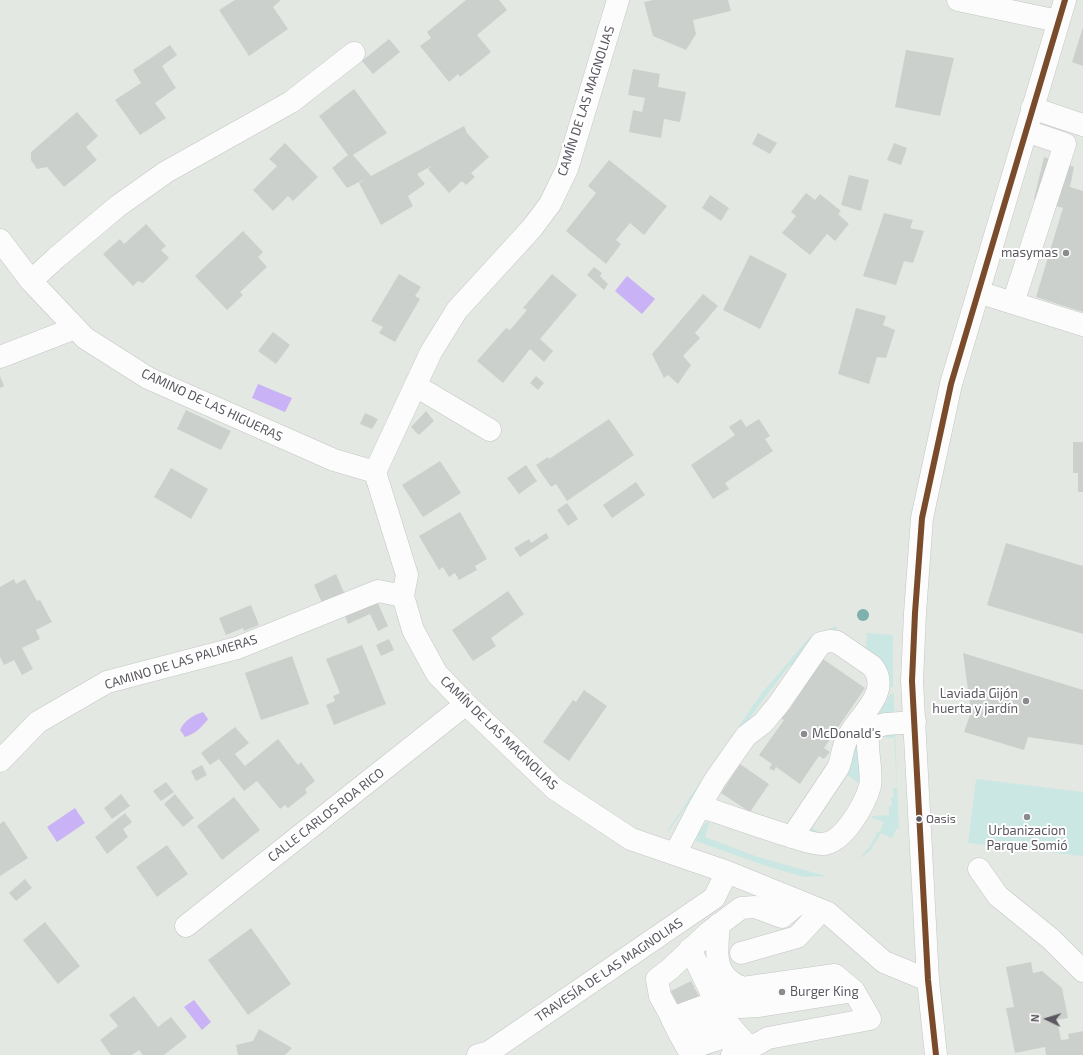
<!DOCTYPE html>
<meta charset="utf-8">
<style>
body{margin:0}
#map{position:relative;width:1083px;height:1055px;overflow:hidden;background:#e3e8e2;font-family:"Exo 2",sans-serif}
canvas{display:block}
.north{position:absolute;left:1027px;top:999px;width:40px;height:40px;-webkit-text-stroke:3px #fff;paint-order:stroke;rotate:274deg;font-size:11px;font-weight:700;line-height:16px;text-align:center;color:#5c5761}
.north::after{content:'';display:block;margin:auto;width:14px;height:18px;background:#5c5761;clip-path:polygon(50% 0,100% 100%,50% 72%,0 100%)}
</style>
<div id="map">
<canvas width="1083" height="1055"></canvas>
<div class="north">N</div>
</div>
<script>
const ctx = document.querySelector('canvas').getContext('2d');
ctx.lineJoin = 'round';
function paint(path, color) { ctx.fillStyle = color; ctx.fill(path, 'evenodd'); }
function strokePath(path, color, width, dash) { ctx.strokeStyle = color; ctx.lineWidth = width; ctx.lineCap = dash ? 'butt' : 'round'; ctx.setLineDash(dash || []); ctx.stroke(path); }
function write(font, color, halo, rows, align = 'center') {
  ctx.font = font + ' "Exo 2",sans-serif'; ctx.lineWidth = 4; ctx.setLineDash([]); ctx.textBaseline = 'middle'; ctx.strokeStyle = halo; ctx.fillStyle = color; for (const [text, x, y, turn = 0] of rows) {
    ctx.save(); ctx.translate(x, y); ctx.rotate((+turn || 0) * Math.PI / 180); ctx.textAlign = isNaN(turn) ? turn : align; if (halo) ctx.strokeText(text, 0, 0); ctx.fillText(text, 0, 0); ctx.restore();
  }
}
paint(new Path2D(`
 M836,626L839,634L800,664L789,666L762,701L668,832L667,831L761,694L808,639Z
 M867,633L893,635V687L885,686L862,649L866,648Z
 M894,693V716L883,717L860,784L846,774L811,827L823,835L809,831L850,752L877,716L888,699L890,694Z
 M895,733L899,830L897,828L892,838L881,833L870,851L859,859L870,846L878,831L880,832L884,822L872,818V816L889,815V806H892L891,797H894L893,788H897L894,738L877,737Z
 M976,779L1083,792V856L968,843Z
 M710,820L705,837L758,857L826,876L804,877L763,865L696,841C699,831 702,825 710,820Z`), '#cbe7e3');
paint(new Path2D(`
 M627,276L655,299L642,314L615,291Z
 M258,384L292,398L285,412L252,398Z
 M203,712L208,719C201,728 196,733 185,737L180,730C185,720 192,716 203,712Z
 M75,808L85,823L57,842L47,827Z
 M194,1000L211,1022L202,1030L184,1007Z`), '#cab2f6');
paint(new Path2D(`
 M235,0H281L273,7L288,29L249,56L219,10Z
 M466,0H499L507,10L477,35L491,52L460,77L458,74L449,82L420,46L431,38L427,32Z
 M653,0H728L731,11L693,20L696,34L686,50L653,36L644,2Z
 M1083,27V66L1072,62Z
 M389,39L400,52L373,74L362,61Z
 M170,45L177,55L162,66L176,88L155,103L166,118L140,135L115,100L141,83L133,70Z
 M906,50L954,58L940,116L895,107Z
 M633,69L660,74L658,87L686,92L680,122L664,119L661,138L629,132L633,110L642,112L645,98L628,95Z
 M354,89L387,133L353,155L371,176L464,126L467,133L489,157L471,173L475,177L466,185L462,181L449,193L428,169L433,165L417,174L425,184L408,196L413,206L381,225L359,183L365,179L347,188L332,168L348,155L319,116Z
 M77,112L98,136L86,147L97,160L64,187L47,167L37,169L31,160V152Z
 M758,133L777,143L770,154L752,144Z
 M285,143L318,177L293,201L288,196L273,211L253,190L277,166L269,159Z
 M894,143L907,148L901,165L887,160Z
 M1044,157L1074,167L1070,187L1083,191V312L1036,297L1063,208L1034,199Z
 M609,160L667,206L644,235L630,223L616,240L621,244L606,264L566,231L596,193L588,186Z
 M849,175L869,180L861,211L841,205Z
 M806,193L815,200L820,194L841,211L838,214L849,224L835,241L827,234L810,255L782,233L796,216L791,212Z
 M710,195L729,208L721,221L702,208Z
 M884,213L913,220L910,228L924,231L913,263L904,261L896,285L863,276Z
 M146,224L166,246L161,250L169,258L143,283L138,281L133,286L103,254L120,239L124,244Z
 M243,231L263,252L258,257L267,267L240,292L243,295L227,310L195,276Z
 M750,255L787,274L760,329L723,310Z
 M594,267L602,273L600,276L608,284L604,290L587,275Z
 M399,274L421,287L415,296L420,299L395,342L379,333L383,327L371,321Z
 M552,274L577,295L540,339L553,351L544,362L530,349L503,383L477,361L506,328L510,330L527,310L523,308Z
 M703,294L718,306L695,333L700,338L683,356L691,365L678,384L668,375L664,378L652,354Z
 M856,308L886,316L883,325L895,330L886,358L877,357L869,384L838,374Z
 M273,332L290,345L276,364L258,351Z
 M0,376L4,386L0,388Z
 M536,376L544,383L538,390L530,383Z
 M186,410L231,431L221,450L177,429Z
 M426,411L434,421L419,435L411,427Z
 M365,413L378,419L372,429L360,424Z
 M609,419L634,455L567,501L556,484L551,487L536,465L548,457L549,459Z
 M741,419L746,427L759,419L770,436L765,439L773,451L725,483L729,489L713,499L691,465L735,435L729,427Z
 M1073,442H1083V492H1078V473H1073Z
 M440,461L461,493L423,517L402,485Z
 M526,465L537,481L519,494L507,478Z
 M171,468L208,489L191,519L154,497Z
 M636,482L645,495L612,518L603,505Z
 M567,503L578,519L568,526L557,510Z
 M460,512L487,559L475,566L477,570L459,580L455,573L449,577L443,567L439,570L419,536Z
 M546,533L549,538L520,557L514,548L529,539L531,543Z
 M1006,543L1083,566V634L987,605Z
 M336,574L346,597L324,607L314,585Z
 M14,579L16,584L25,579L37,601L40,600L52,622L36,630L40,639L22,648L33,669L22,675L14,660L4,665L0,657V587Z
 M508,591L524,614L491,638L496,646L473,661L452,630Z
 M376,599L388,626L378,631L370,614L348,624L344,613Z
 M251,605L259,625L244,631L243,628L226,635L219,618Z
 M389,639L394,650L381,656L376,645Z
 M362,645L386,704L334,725L326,705L335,701L333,696L340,693L326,659Z
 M963,653L1083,690V745L1028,737L1024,750L964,732L971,712Z
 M292,656L309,704L261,720L245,673Z
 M823,659L865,688L824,748L830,752L824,759L819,756L800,784L776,767L774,771L769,768L772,764L759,755L784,720L780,718L786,708L789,710L808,681L805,679Z
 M584,690L607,706L569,761L543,742L573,700L576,702Z
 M235,727L249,743L235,754L245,766L278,739L298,765L301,762L315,781L305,789L307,793L288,808L285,805L280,809L257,781L244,791L219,759L210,765L201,753Z
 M740,764L769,784L750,812L721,793Z
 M202,765L207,775L196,781L191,771Z
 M166,782L174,792L161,801L153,791Z
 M121,794L130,806L112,819L104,808Z
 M175,794L194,818L183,827L164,804Z
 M234,797L260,830L222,860L197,826Z
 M125,813L132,822L123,829L128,837L107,854L95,837Z
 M4,821L28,858L0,876V824Z
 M167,845L188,874L157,897L136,867Z
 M25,879L32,888L16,901L9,893Z
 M45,922L80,966L58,984L23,940Z
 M251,928L291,984L248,1015L208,960Z
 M1031,962L1033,973L1042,971L1062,988L1068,1018L1057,1020L1061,1040L1069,1039L1068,1034L1083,1031V1055H1046L1045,1047L1015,1053L1006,1008L1014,1007L1006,967Z
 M691,981L725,1047L709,1055H703L671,991Z
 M134,996L158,1027L171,1017L187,1037L164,1055H143L139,1050L132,1055H111L100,1040L118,1026L109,1015Z
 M259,1029L292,1048L285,1055H238L236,1045L253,1041Z`), '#ccd0cc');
const minor = new Path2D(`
 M618,0L567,169L550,204L532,228L457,310L431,352L375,472L407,575L403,596L413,630L437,674L466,704L555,789L631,839L727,872L828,913L884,962L928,980
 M958,0L1058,21
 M1032,108L1083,125
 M0,240L31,281L85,338L148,378L334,460L375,472
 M31,281L56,258L118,206L166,172L291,102L354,53
 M978,292L1083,325
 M1013,303L1065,144L1026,131
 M0,357L75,328
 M416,386L490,430
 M0,761L38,722L107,682L237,648L378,591L403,596
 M700,806C729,816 757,826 786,835C797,838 810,844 822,844C843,844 865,804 870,786C873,773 865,744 869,734C870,732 873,729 874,727L886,724L915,722
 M675,854L700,806L715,780L746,736L763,723L778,705L821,643L830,641L837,642L872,666C894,693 855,718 846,741C842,750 842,759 838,768L792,837
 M979,869L998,896L1051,939L1083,971
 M719,924C717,952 711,976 743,988L835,975L854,991L870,1019L768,1038L750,1048L732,1055
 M186,926L466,704
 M690,949L723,1017L736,1033L750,1048
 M741,953L797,937L821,911
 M713,978L718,990L740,1007L759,1006L854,991
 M715,1002L672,1018L660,996L657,979L670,969L708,933L741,908L755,907L782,917L800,902
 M672,1019L679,1033L723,1017
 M679,1033L688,1049L736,1033
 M478,1055L489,1052L714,898L727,872
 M936,1055L928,980L912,681L915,613L922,518L951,384L1065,0`);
strokePath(minor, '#c4c5c5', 23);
strokePath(minor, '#fbfcfb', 22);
strokePath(new Path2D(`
 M936,1055L928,980L912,681L915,613L922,518L951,384L1065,0`), '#7a4b2a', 6);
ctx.fillStyle = '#7fb0ac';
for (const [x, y] of [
 [863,615]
]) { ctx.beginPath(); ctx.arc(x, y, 6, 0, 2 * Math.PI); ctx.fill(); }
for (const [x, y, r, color] of [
 [1066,253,4,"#8b8a8e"],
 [1026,701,4,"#8b8a8e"],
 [804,734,4,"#8b8a8e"],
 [1027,817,4,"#8b8a8e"],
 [919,819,3.5,"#5c5761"],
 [782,992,4,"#8b8a8e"]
]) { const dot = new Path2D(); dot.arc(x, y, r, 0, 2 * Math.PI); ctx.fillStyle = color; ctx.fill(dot); strokePath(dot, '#fff', 1.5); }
write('12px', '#5c5761', '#fff', [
 ["Oasis",926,819]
], 'left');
write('13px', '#5c5761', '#fff', [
 ["CAMÍN DE LAS MAGNOLIAS",586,101,-72],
 ["CAMINO DE LAS HIGUERAS",212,405,25],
 ["CAMINO DE LAS PALMERAS",181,662,-17],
 ["CAMÍN DE LAS MAGNOLIAS",499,733,44],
 ["CALLE CARLOS ROA RICO",326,815,-38],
 ["TRAVESÍA DE LAS MAGNOLIAS",609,970,-34]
]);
write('13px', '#5c5761', '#fff', [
 ["masymas",1058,253],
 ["Laviada Gijón",1018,694],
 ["huerta y jardín",1018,709],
 ["McDonald's",812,734,"left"],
 ["Urbanizacion",1027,831,"center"],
 ["Parque Somió",1027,846,"center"],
 ["Burger King",790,992,"left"]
], 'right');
</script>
